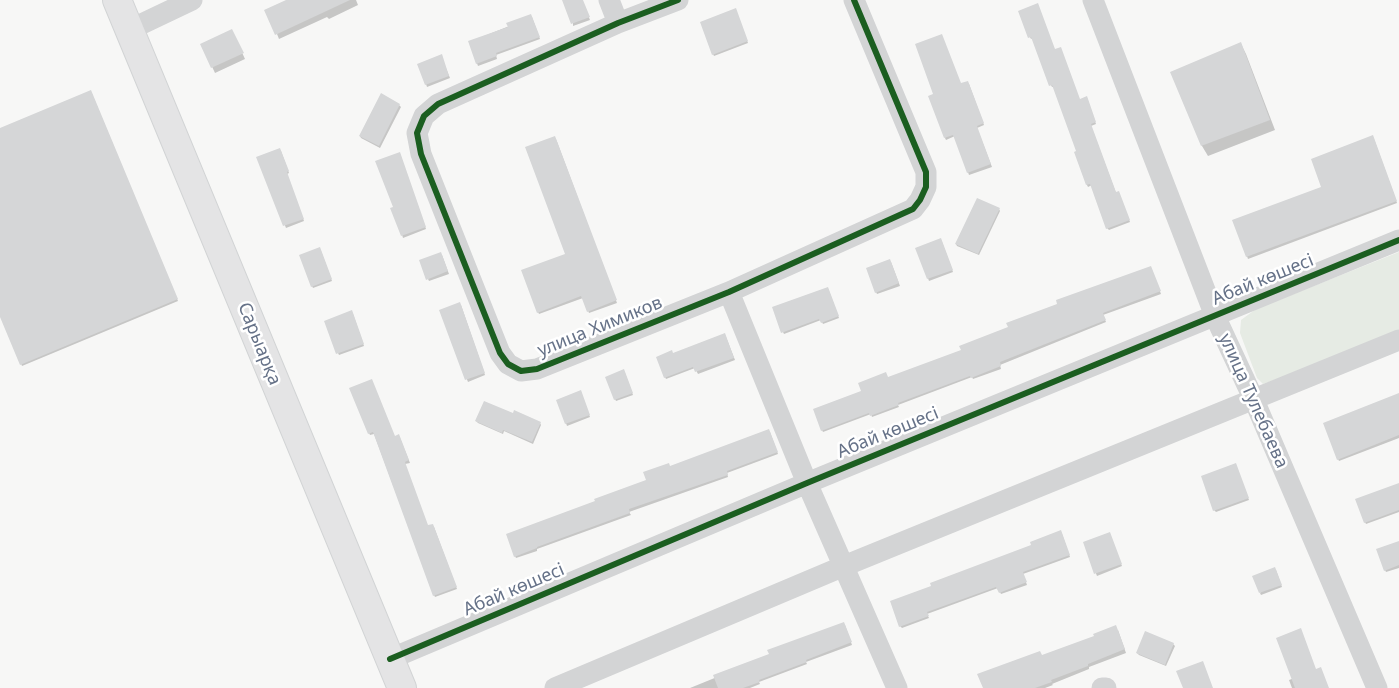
<!DOCTYPE html>
<html>
<head>
<meta charset="utf-8">
<style>
  body { margin:0 }
  canvas { display:block; background:#f7f7f6 }
</style>
</head>
<body>
<canvas width="1399" height="688"></canvas>
<script>
const context = document.querySelector('canvas').getContext('2d');
context.lineJoin = 'round';
function fill(path, color) {
  context.fillStyle = color;
  context.fill(path, 'evenodd');
}
function shape(rows) {
  const path = new Path2D();
  for (const r of rows) {
    path.moveTo(r[0], r[1]);
    for (let i = 2; i < r.length; i += 2) path.lineTo(r[i], r[i + 1]);
  }
  return path;
}
function strokePath(path, color, width, dash) {
  context.strokeStyle = color;
  context.lineWidth = width;
  context.lineCap = dash ? 'butt' : 'round';
  context.setLineDash(dash || []);
  context.stroke(path);
}
function label(font, color, halo, rows, align = 'center') {
  context.font = font + ' "Noto Sans",sans-serif';
  context.lineWidth = 5;
  context.setLineDash([]);
  context.textBaseline = 'middle';
  context.strokeStyle = halo;
  context.fillStyle = color;
  for (const [text, x, y, turn = 0] of rows) {
    context.save();
    context.translate(x, y);
    context.rotate((+turn || 0) * Math.PI / 180);
    context.textAlign = isNaN(turn) ? turn : align;
    if (halo) context.strokeText(text, 0, 0);
    context.fillText(text, 0, 0);
    context.restore();
  }
}
fill(shape([
  [1399,252,1399,335,1263,384,1257,378,1240,333,1241,320,1256,309]
]), '#e6ebe4');
fill(shape([
  [289,0,356,0,358,5,329,19,327,17,279,39,277,34],
  [573,0,582,0,590,20,573,26],
  [1020,11,1055,51,1079,100,1087,100,1096,124,1091,126,1116,193,1119,194,1130,222,1109,230,1107,228,1092,185,1088,187,1087,185,1078,151,1054,87,1052,87,1051,85,1033,38,1031,39,1030,37],
  [736,12,748,43,714,56,713,54],
  [532,17,540,39,496,55,497,59,478,66,469,42],
  [234,35,245,59,215,73,202,45],
  [1241,44,1246,54,1275,130,1208,156,1202,146,1172,73],
  [442,58,450,78,427,87,426,84],
  [969,84,984,125,977,128,992,167,969,175,955,136,946,140,945,138,961,85],
  [92,94,178,301,22,366,0,313,0,129],
  [399,105,401,107,380,148,361,138,360,136],
  [556,139,617,303,589,313,583,298,539,314,538,312,567,255],
  [1374,139,1397,203,1248,259,1234,220,1323,187],
  [281,151,289,173,287,174,304,221,286,228,258,157],
  [400,155,426,229,403,238,394,207],
  [999,209,1000,211,979,255,957,246,956,244],
  [942,242,953,272,929,281,917,249],
  [321,251,332,281,313,288,312,286],
  [442,255,449,274,429,281,428,279],
  [891,262,900,286,877,294,876,292],
  [1152,270,1161,294,1103,315,1106,322,1000,365,1001,369,973,379,972,377,898,405,899,407,872,417,871,414,823,432,822,430,863,392,888,378,962,351],
  [829,291,839,318,823,324,821,320,784,334,783,332],
  [461,305,485,375,468,382,440,311],
  [353,314,364,346,339,355,338,353],
  [726,337,735,360,698,374,695,368,666,379,665,377,673,354],
  [625,373,633,395,616,401,615,399],
  [351,389,395,437,400,438,410,463,405,464,428,527,434,527,457,589,435,597,434,595,374,434,370,435,369,433],
  [581,394,590,417,567,426,558,400],
  [1399,394,1399,438,1339,461,1338,459],
  [514,415,540,423,541,425,533,444,504,431,503,434,478,423,476,421],
  [770,432,778,454,727,473,728,477,629,512,631,515,537,549,537,551,516,558,515,556,597,502,647,481,670,467],
  [1236,467,1249,500,1216,512,1214,510],
  [1399,484,1399,512,1366,524,1365,522],
  [1062,534,1070,557,1023,574,1027,585,1001,594,998,588,927,614,929,618,902,628,900,626,932,587],
  [1110,536,1122,566,1097,576,1084,543],
  [1399,542,1399,568,1386,572,1385,570],
  [1276,570,1282,587,1261,595,1260,593],
  [845,625,852,645,806,662,807,664,759,682,760,684,750,688,690,688],
  [1118,630,1126,653,1089,667,1089,669,1052,684,1053,685,1045,688,984,688,1042,657],
  [1173,644,1175,646,1166,666,1139,655,1137,653],
  [1316,670,1328,688,1292,688,1289,680]
]), '#0003');
fill(shape([
  [286,0,350,0,275,35,264,10],
  [562,0,583,0,590,17,571,24],
  [1038,3,1055,49,1061,47,1080,99,1087,96,1096,122,1091,124,1116,192,1119,191,1130,220,1106,229,1090,184,1086,185,1074,152,1076,151,1052,85,1049,86,1031,37,1028,38,1018,11],
  [736,8,748,41,712,55,700,22],
  [531,14,540,37,496,53,497,56,476,64,468,41,508,27,506,23],
  [232,29,244,53,211,68,200,44],
  [942,34,961,83,968,81,984,123,977,126,991,164,967,173,953,135,944,138,928,96,933,94,915,44],
  [1241,42,1270,120,1201,146,1170,72],
  [442,54,449,76,425,85,417,64],
  [91,90,178,299,20,365,0,317,0,128],
  [381,93,400,104,379,146,359,136],
  [1373,135,1397,201,1246,257,1232,220,1321,187,1311,159],
  [555,136,617,300,587,312,581,296,537,313,521,270,565,254,525,147],
  [280,148,289,171,287,172,304,219,283,226,256,157],
  [400,152,426,227,401,236,390,208,393,207,375,161],
  [977,198,1000,208,978,254,955,244],
  [941,238,953,270,927,279,915,248],
  [320,247,332,279,311,287,299,255],
  [441,252,448,271,426,280,419,260],
  [890,259,899,283,875,293,866,268],
  [1151,266,1161,291,1103,313,1106,320,1000,362,1001,366,971,378,970,376,898,403,899,405,870,416,869,413,821,431,813,409,861,391,858,383,886,372,888,377,961,350,959,346,1008,327,1006,323,1057,304,1056,300],
  [828,287,839,316,821,323,819,319,781,333,772,307],
  [460,302,485,373,465,380,439,310],
  [352,310,364,344,336,354,324,321],
  [725,333,734,358,695,372,693,367,664,378,656,357,672,350,673,353],
  [624,369,633,393,614,400,605,377],
  [372,379,395,436,399,434,409,460,405,462,428,525,433,524,457,587,433,596,373,432,368,434,349,388],
  [581,390,590,415,565,424,556,400],
  [1399,393,1399,435,1337,460,1323,423],
  [484,401,513,413,514,410,541,422,532,442,503,430,502,433,475,421],
  [769,429,778,452,727,471,728,475,629,509,630,513,537,547,537,548,514,557,506,534,595,501,594,499,646,480,643,472,669,463,670,466],
  [1236,463,1249,498,1213,511,1201,476],
  [1399,483,1399,510,1364,523,1355,499],
  [1061,530,1070,555,1023,572,1027,582,999,593,996,587,927,612,929,616,899,627,890,601,931,586,930,583,1031,545,1030,542],
  [1110,532,1122,564,1094,574,1083,542],
  [1399,541,1399,565,1384,571,1376,549],
  [1275,567,1282,585,1259,593,1252,576],
  [844,622,852,642,806,660,807,662,759,680,760,682,743,688,718,688,713,675,769,654,767,650],
  [1116,625,1125,649,1088,664,1088,666,1051,680,1052,682,1035,688,983,688,977,674,1040,651,1042,655,1094,636,1093,634],
  [1301,628,1316,669,1321,667,1329,688,1295,688,1276,638],
  [1145,631,1174,643,1165,665,1136,653],
  [1203,661,1213,688,1183,688,1176,671]
]), '#d5d6d7');
const major = shape([
  [117,0,402,688]
]);
strokePath(major, '#d2d4d5', 30);
strokePath(shape([
  [609,0,618,23],
  [678,0,618,23,438,104,424,116,417,133,421,154,500,353,508,364,521,371,537,369,729,292,913,209,920,200,926,187,926,172,854,0],
  [1093,0,1215,316,1254,400,1377,688],
  [129,30,192,0],
  [729,292,807,483,897,688],
  [390,659,807,483,1399,240],
  [555,688,844,566,1399,340],
  [1102,688,1106,688]
]), '#d3d4d5', 21);
strokePath(major, '#e4e4e5', 28);
strokePath(shape([
  [678,0,618,23,438,104,424,116,417,133,421,154,500,353,508,364,521,371,537,369,729,292,913,209,920,200,926,187,926,172,854,0],
  [390,659,807,483,1399,240]
]), '#1b5e20', 6);
label('18px', '#667288', '#fff', [
  ["Абай көшесі",1263,280,-22],
  ["улица Химиков",600,327,-22],
  ["Сарыарқа",259,344,68],
  ["улица Тулебаева",1253,401,66],
  ["Абай көшесі",888,433,-22],
  ["Абай көшесі",514,590,-23]
]);
</script>
</body>
</html>
